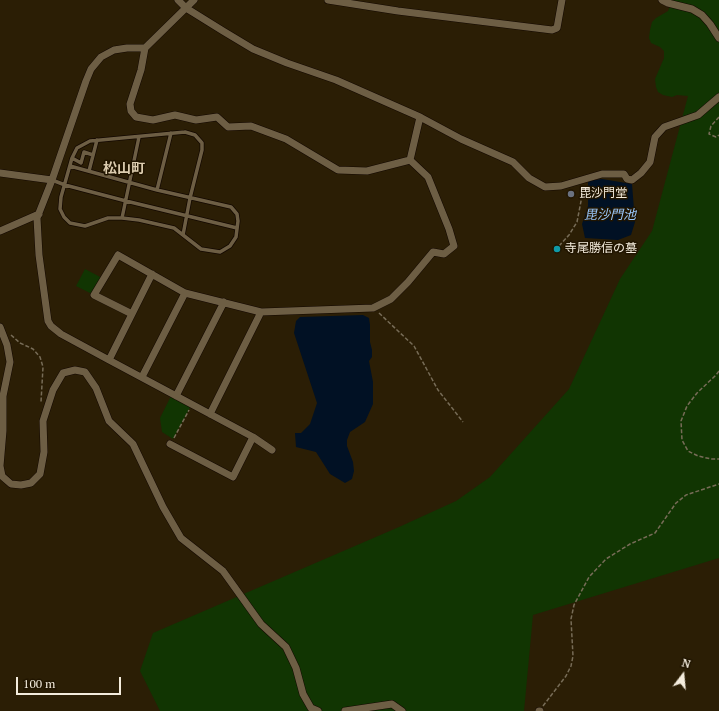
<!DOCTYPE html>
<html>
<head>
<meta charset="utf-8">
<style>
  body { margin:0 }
  #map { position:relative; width:719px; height:711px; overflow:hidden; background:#2b1e05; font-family:"PT Serif",serif }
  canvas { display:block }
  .north { position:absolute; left:663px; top:655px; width:40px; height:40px; -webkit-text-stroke:3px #211500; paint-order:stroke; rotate:16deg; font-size:11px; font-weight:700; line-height:16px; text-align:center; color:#f4ecdd }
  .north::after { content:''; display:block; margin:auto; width:14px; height:18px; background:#f4ecdd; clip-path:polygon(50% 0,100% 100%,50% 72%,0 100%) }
  .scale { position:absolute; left:16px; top:677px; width:105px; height:18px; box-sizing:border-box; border:2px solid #f4ecdd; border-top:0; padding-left:5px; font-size:12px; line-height:14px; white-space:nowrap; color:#f4ecdd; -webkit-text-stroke:3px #211500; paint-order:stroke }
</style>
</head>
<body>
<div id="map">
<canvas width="719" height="711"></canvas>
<div class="north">N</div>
<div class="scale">100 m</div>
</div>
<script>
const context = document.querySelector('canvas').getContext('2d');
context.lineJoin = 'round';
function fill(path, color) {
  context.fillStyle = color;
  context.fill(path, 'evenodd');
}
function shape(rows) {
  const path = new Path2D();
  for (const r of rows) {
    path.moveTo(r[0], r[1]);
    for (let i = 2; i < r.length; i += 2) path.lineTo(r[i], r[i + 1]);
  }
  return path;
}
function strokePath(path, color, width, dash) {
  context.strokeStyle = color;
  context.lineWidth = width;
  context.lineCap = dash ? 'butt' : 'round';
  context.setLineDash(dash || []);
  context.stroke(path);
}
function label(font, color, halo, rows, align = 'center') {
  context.font = font + ' "PT Serif","Noto Sans JP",serif';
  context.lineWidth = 3;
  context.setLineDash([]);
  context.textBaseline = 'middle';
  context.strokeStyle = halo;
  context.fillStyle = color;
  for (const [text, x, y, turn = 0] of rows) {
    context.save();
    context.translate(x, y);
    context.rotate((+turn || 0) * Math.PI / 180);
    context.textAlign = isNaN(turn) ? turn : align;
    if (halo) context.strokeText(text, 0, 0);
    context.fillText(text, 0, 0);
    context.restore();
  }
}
fill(shape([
  [672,0,719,0,719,558,533,615,524,711,160,711,140,671,153,633,399,527,456,501,490,477,569,389,620,279,652,231,688,96,677,95,672,97,663,95,658,92,656,87,655,79,664,58,664,51,660,47,651,43,649,38,650,30,652,22,656,18,668,11],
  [85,269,104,279,94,295,76,286],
  [172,394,192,404,173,439,162,432,160,418]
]), '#113502');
fill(shape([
  [602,179,632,184,635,222,631,235,618,240,585,238,582,224,588,206,588,181],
  [363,315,369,318,370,325,370,342,372,350,372,357,369,361,373,382,373,404,365,422,350,432,347,440,347,446,353,462,354,471,352,479,345,483,330,474,316,452,296,447,295,433,301,433,310,424,317,403,294,333,296,321,300,317]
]), '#011124');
const service = shape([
  [185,132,195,135,202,143,202,150,190,198,183,235,174,228,139,220,122,218,108,218,85,226,70,223,64,217,60,209,61,197,72,158,77,148,90,141,185,132],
  [72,158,81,163,84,152,93,155],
  [70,166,157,190,231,207,237,214,238,221,236,237,230,246,220,252,201,249,183,235],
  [89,171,97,140],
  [52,180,65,185,126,201,237,228],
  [157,190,171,133],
  [122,218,139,137]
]);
const minor = shape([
  [178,0,186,8,223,31,253,49,287,63,336,80,420,117,461,139,513,162,529,178,545,187,561,186,602,174,624,174,627,179,632,180,641,173,650,162,655,137,664,127,698,115,719,97],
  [328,0,398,11,552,30,557,28,562,0],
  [662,0,668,3,692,9,702,15,710,24,719,38],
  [145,48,141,70,130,104,131,111,136,117,153,120,175,115,196,120,217,117,228,127,251,126,286,139,338,170,367,171,410,160],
  [0,173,52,180],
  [0,231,39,214],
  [118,255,185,293,261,312,210,414,109,360,132,314,94,295,118,255],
  [261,312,373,308,391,299,408,282,433,252,444,254,454,246,449,229,428,177,410,160,420,117],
  [132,314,152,274],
  [0,327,7,345,10,362,3,396,3,431,0,466,2,476,11,484,21,485,31,483,40,474,44,452,43,421,53,390,63,373,75,370,85,372,96,388,109,421,133,444,163,507,181,538,223,571,261,624,286,647,296,668,303,694,311,708,318,711],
  [109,360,61,334,51,326,48,321,39,255,37,218,52,180,86,81,91,69,101,57,114,50,127,48,145,48,194,0],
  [142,377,185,293],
  [176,396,224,302],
  [210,414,253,437,272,450],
  [170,444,233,477,253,437],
  [345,711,392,704,402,711],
  [539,711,540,711]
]);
strokePath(service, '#130800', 5);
strokePath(minor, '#130800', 8);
strokePath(shape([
  [719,117,711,126,709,134,716,137,719,135],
  [559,246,569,235,577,222,582,196,581,186],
  [379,313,414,346,438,390,463,422],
  [11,335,20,343,33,349,40,357,43,367,41,402],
  [719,371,716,375,697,393,687,406,681,421,682,440,688,451,698,456,711,459,719,459],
  [174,438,189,410],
  [543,706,566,676,571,666,573,656,571,619,574,605,589,577,606,559,630,544,655,533,676,503,686,495,719,484]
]), '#776c57', 1.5, [4, 2]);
strokePath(service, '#6d5e44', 3.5);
strokePath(minor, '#6d5e44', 7);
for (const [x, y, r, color] of [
  [571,194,4,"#6b7280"],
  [557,249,4,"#0f9aa8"]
]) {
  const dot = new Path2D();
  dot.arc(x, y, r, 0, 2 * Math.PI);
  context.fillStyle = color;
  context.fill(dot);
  strokePath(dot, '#211500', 1.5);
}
label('12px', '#f4ecdd', '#211500', [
  ["毘沙門堂",579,194],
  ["寺尾勝信の墓",565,249]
], 'left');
label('italic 13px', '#9bc9fd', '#211500', [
  ["毘沙門池",610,215]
]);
label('bold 14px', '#dcccaf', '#211500', [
  ["松山町",124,169]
]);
</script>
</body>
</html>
